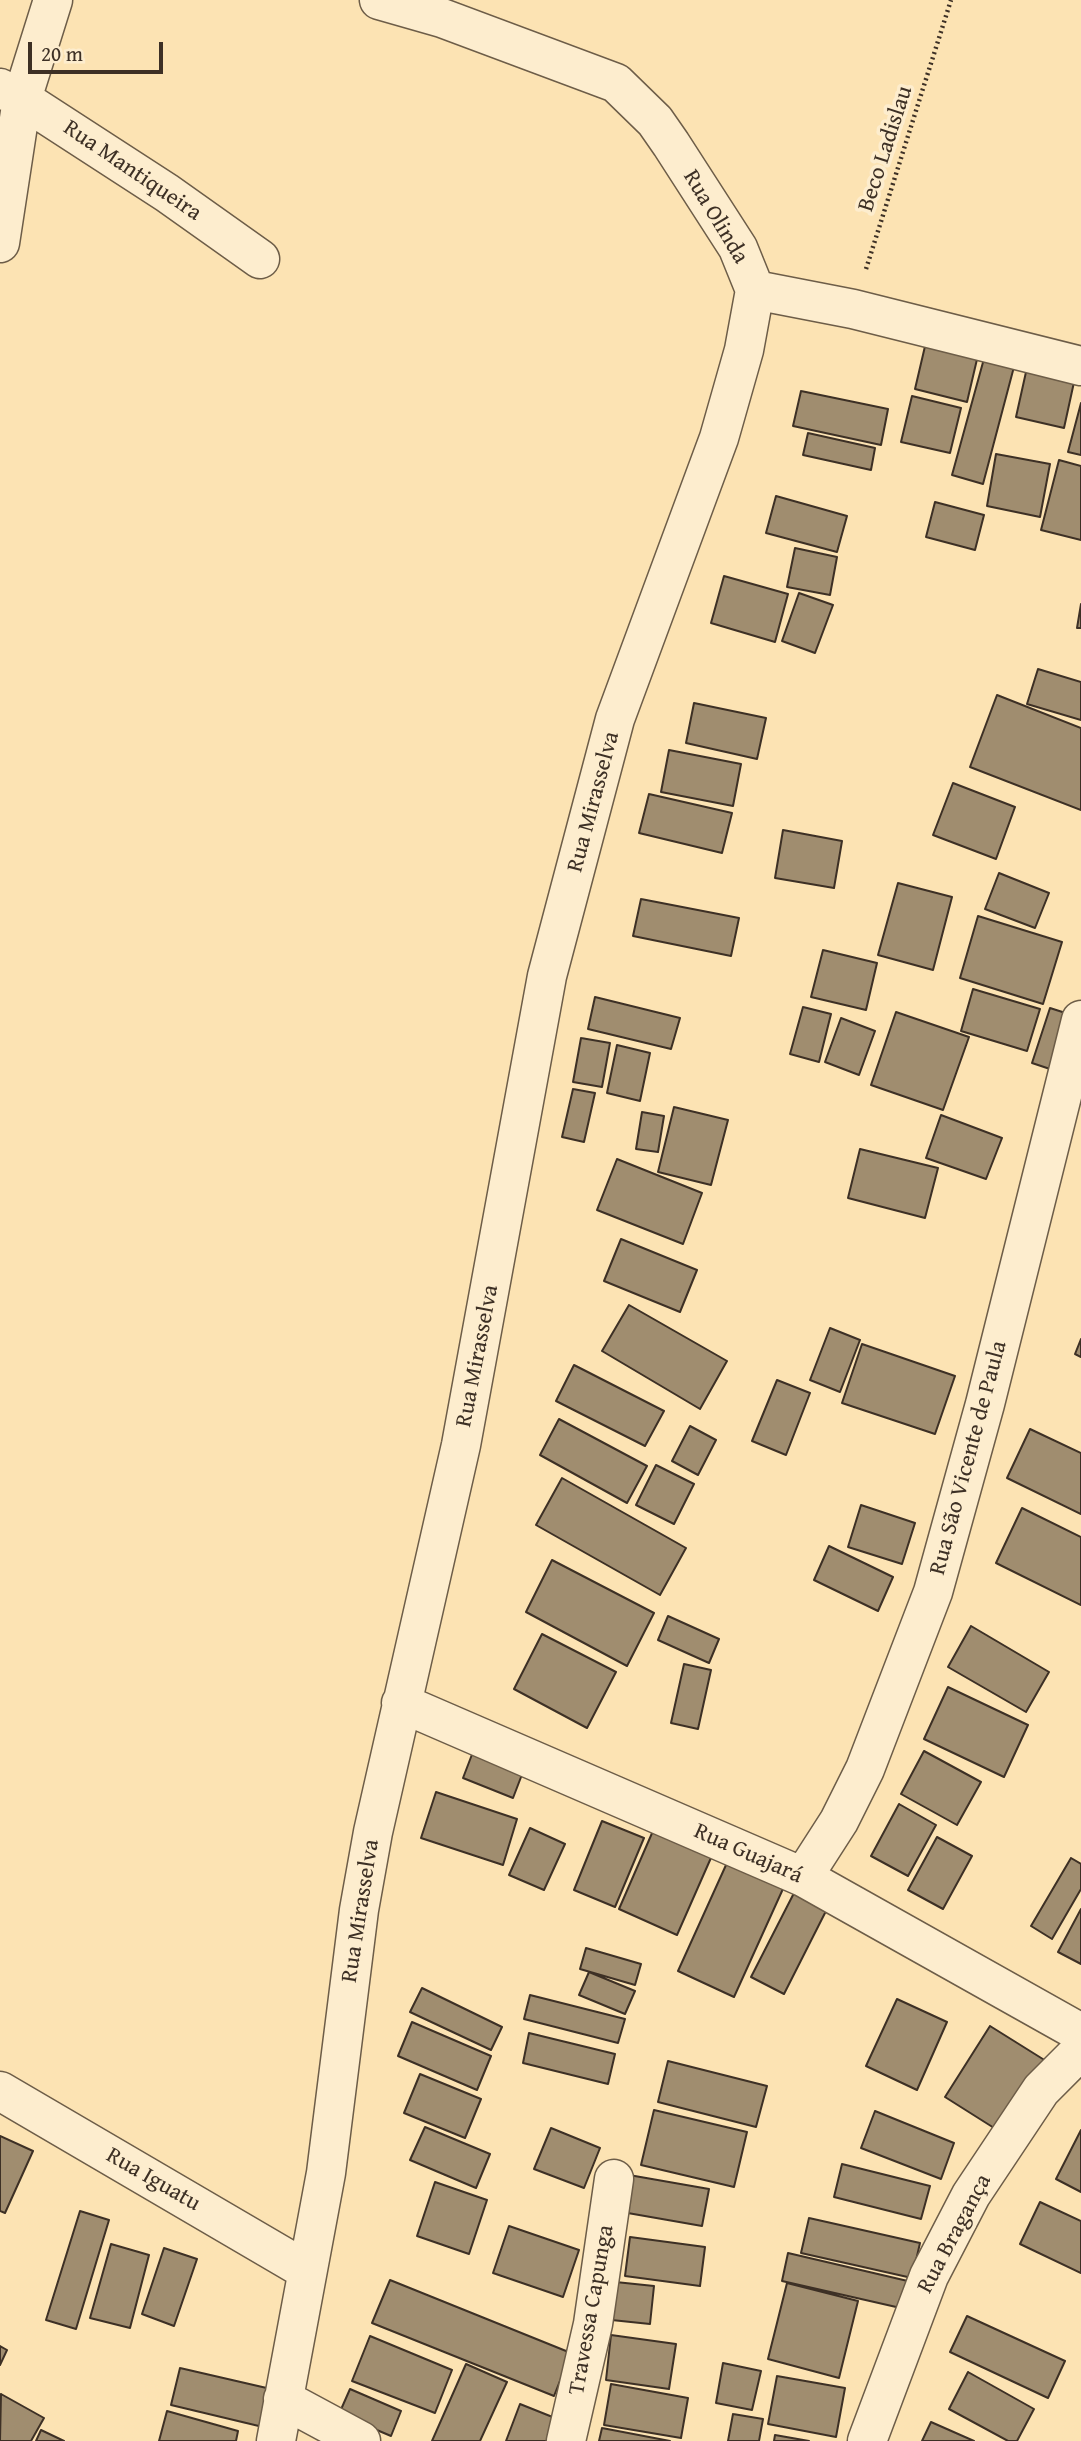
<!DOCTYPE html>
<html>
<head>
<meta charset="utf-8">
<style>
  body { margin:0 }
  #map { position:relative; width:1081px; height:2441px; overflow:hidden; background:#fce3b3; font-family:"Gentium Book Plus",serif }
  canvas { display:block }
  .scale { position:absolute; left:28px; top:42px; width:135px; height:32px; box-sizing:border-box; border:4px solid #3d3025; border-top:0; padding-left:9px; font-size:21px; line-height:24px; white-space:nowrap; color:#3d3025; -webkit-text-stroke:5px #fdedce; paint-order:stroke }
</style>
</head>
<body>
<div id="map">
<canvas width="1081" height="2441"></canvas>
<div class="scale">20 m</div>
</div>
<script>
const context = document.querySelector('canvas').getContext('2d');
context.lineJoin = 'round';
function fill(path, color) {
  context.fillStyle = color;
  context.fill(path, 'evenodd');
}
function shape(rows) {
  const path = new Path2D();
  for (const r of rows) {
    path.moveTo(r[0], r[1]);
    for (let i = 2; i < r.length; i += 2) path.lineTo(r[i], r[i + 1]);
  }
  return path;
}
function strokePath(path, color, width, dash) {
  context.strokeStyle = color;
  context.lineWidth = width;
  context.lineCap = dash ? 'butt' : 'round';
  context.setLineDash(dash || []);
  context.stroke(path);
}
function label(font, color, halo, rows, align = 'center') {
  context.font = font + ' "Gentium Book Plus",serif';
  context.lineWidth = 7;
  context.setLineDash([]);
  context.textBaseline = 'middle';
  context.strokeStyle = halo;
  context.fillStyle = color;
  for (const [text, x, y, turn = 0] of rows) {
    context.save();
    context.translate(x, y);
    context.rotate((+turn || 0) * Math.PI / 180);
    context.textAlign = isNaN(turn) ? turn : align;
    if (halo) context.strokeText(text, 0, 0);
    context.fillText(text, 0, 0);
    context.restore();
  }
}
const building = shape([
  [926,342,978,355,967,402,915,389,926,342],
  [985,355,1015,363,983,484,952,475,985,355],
  [1028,363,1076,373,1064,428,1016,417,1028,363],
  [801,391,888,409,881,445,793,426,801,391],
  [912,396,961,408,950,453,901,442,912,396],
  [1081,403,1081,455,1068,452,1081,403],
  [808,433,875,448,871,470,803,455,808,433],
  [996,454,1050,464,1040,517,987,506,996,454],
  [1059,460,1081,466,1081,540,1041,530,1059,460],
  [776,496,847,516,837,552,766,533,776,496],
  [935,502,984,515,975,550,926,537,935,502],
  [795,548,837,557,830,595,787,587,795,548],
  [724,576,788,594,775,642,711,623,724,576],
  [799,593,833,605,815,653,782,641,799,593],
  [1081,604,1081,628,1077,628,1081,604],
  [1038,669,1081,682,1081,720,1027,704,1038,669],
  [997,695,1081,728,1081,810,970,767,997,695],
  [694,703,766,718,757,759,686,743,694,703],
  [669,750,741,764,733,806,661,792,669,750],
  [953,783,1015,807,996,859,933,835,953,783],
  [649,794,732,813,722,853,639,833,649,794],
  [783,830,842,841,834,888,775,878,783,830],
  [999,873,1049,893,1035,928,985,909,999,873],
  [898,883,952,897,933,970,878,955,898,883],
  [641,899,739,918,731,956,633,936,641,899],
  [978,916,1062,942,1043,1004,960,978,978,916],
  [823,950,877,963,866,1010,811,997,823,950],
  [973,989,1040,1009,1027,1051,961,1031,973,989],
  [595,997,680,1018,671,1049,588,1029,595,997],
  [803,1007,831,1014,819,1062,790,1054,803,1007],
  [1050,1008,1078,1017,1062,1073,1032,1063,1050,1008],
  [896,1012,969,1037,943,1110,871,1085,896,1012],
  [841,1018,875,1031,859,1075,825,1062,841,1018],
  [581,1038,610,1043,602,1087,573,1082,581,1038],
  [617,1045,650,1053,640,1101,607,1093,617,1045],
  [573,1089,595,1093,584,1142,562,1137,573,1089],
  [674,1107,728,1120,711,1185,658,1172,674,1107],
  [642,1112,664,1116,658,1152,636,1149,642,1112],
  [941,1115,1002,1138,986,1179,926,1158,941,1115],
  [860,1149,938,1168,925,1218,848,1198,860,1149],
  [617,1159,702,1193,683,1244,597,1210,617,1159],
  [621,1239,697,1270,680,1312,604,1281,621,1239],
  [629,1305,727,1361,700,1409,602,1351,629,1305],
  [830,1328,860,1340,840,1392,810,1380,830,1328],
  [1081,1339,1081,1357,1075,1354,1081,1339],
  [862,1344,955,1376,935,1434,842,1403,862,1344],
  [574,1365,664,1411,645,1446,556,1401,574,1365],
  [777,1380,810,1393,786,1455,752,1441,777,1380],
  [559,1419,647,1466,627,1503,540,1455,559,1419],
  [690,1426,716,1440,698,1475,672,1461,690,1426],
  [1030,1429,1081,1453,1081,1514,1007,1478,1030,1429],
  [656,1465,694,1484,674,1524,636,1505,656,1465],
  [562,1478,686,1548,660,1595,536,1525,562,1478],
  [861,1505,915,1523,902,1564,848,1547,861,1505],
  [1022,1508,1081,1537,1081,1605,996,1563,1022,1508],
  [829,1546,893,1577,878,1611,814,1580,829,1546],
  [552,1560,654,1613,627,1666,526,1612,552,1560],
  [668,1616,719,1639,709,1663,658,1640,668,1616],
  [971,1626,1049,1672,1026,1712,948,1667,971,1626],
  [542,1634,616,1672,587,1728,514,1689,542,1634],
  [684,1664,711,1670,698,1729,671,1723,684,1664],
  [948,1687,1028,1725,1004,1777,924,1739,948,1687],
  [476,1744,526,1764,513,1798,463,1778,476,1744],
  [924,1751,981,1782,957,1825,901,1794,924,1751],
  [436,1792,517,1819,503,1865,421,1838,436,1792],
  [899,1804,936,1825,908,1876,871,1856,899,1804],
  [602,1821,644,1838,615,1907,574,1890,602,1821],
  [656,1824,714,1851,677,1935,619,1909,656,1824],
  [530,1828,565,1844,544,1890,509,1875,530,1828],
  [937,1837,972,1856,943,1909,908,1890,937,1837],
  [731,1854,787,1880,734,1997,678,1971,731,1854],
  [1071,1858,1081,1864,1081,1889,1052,1939,1031,1926,1071,1858],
  [794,1893,827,1909,784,1994,751,1977,794,1893],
  [1081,1909,1081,1964,1058,1952,1081,1909],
  [586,1948,641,1964,635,1985,580,1969,586,1948],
  [589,1972,635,1991,625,2014,579,1995,589,1972],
  [422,1988,502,2027,491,2050,410,2012,422,1988],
  [530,1995,625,2019,618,2043,524,2019,530,1995],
  [897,1999,947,2022,917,2090,866,2066,897,1999],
  [412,2022,491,2056,477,2090,398,2056,412,2022],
  [990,2026,1046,2061,1002,2133,945,2097,990,2026],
  [529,2033,615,2054,608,2084,523,2063,529,2033],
  [668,2061,767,2086,756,2127,658,2102,668,2061],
  [420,2074,481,2099,465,2138,404,2113,420,2074],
  [654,2110,747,2132,734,2187,641,2165,654,2110],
  [875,2111,954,2143,941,2179,861,2148,875,2111],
  [425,2127,490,2154,476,2188,410,2160,425,2127],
  [551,2128,600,2148,584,2188,534,2169,551,2128],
  [1081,2130,1081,2192,1056,2179,1081,2130],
  [0,2136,33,2151,5,2213,0,2211,0,2136],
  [842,2164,930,2186,921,2219,834,2197,842,2164],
  [629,2175,709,2189,702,2226,622,2212,629,2175],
  [435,2182,487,2200,469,2254,417,2236,435,2182],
  [1040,2202,1081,2221,1081,2273,1020,2244,1040,2202],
  [80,2211,109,2220,76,2329,46,2320,80,2211],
  [809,2218,920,2243,912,2278,801,2253,809,2218],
  [509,2226,579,2250,563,2297,493,2273,509,2226],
  [630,2237,705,2247,700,2286,625,2276,630,2237],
  [111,2244,149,2255,130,2328,90,2318,111,2244],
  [164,2248,197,2259,174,2326,142,2314,164,2248],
  [788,2253,912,2282,905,2309,782,2281,788,2253],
  [390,2280,571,2353,554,2396,372,2323,390,2280],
  [606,2281,654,2286,650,2324,602,2319,606,2281],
  [787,2283,858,2301,839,2378,768,2359,787,2283],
  [967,2316,1065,2361,1048,2398,950,2352,967,2316],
  [611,2335,676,2344,669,2389,606,2380,611,2335],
  [370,2336,452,2370,435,2413,352,2381,370,2336],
  [0,2346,7,2350,0,2365,0,2346],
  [723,2363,761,2371,752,2410,716,2403,723,2363],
  [466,2364,507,2382,480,2441,432,2441,466,2364],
  [180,2368,271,2389,263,2427,171,2405,180,2368],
  [968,2372,1034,2409,1017,2441,1008,2441,949,2409,968,2372],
  [777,2376,845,2388,836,2437,768,2424,777,2376],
  [611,2384,688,2398,681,2438,604,2425,611,2384],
  [350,2389,401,2411,391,2436,339,2414,350,2389],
  [1,2394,44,2418,31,2441,0,2441,1,2394],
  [520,2404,565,2422,558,2441,506,2441,520,2404],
  [167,2411,238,2431,236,2441,159,2441,167,2411],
  [733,2414,763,2419,759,2441,728,2441,733,2414],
  [931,2422,974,2441,922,2441,931,2422],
  [602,2428,670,2441,599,2441,602,2428],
  [41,2430,64,2441,36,2441,41,2430],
  [775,2435,809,2441,774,2441,775,2435]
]);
fill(building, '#a08d6f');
strokePath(building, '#3d3025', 2);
const minor = shape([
  [379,0,442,18,616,83,655,121,671,144,738,248,755,290,853,309,1081,366],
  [0,88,22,99,167,193,260,259],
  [0,243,22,99,53,0],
  [401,1703,803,1877,1081,2033],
  [803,1877,839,1821,865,1769,933,1592,985,1404,1081,1020],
  [0,2091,306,2270],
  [283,2399,361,2441],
  [276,2441,326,2173,359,1910,373,1832,461,1445,547,976,615,719,719,438,744,350,755,290],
  [566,2441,593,2324,614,2179],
  [867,2441,929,2276,971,2195,1041,2090,1081,2050]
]);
strokePath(minor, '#6d5d48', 41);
strokePath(shape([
  [866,269,951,0]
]), '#3d3025', 4.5, [2, 3.5]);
strokePath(minor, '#fdedce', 38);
label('23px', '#3d3025', '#fdedce', [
  ["Beco Ladislau",886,149,-72],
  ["Rua Mantiqueira",132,171,34],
  ["Rua Olinda",715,217,59],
  ["Rua Mirasselva",594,802,-75],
  ["Rua Mirasselva",478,1356,-79],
  ["Rua São Vicente de Paula",969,1458,-75],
  ["Rua Guajará",748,1854,24],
  ["Rua Mirasselva",361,1911,-81],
  ["Rua Iguatu",153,2180,30],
  ["Rua Bragança",955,2234,-62],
  ["Travessa Capunga",592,2310,-80]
]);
</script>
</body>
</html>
